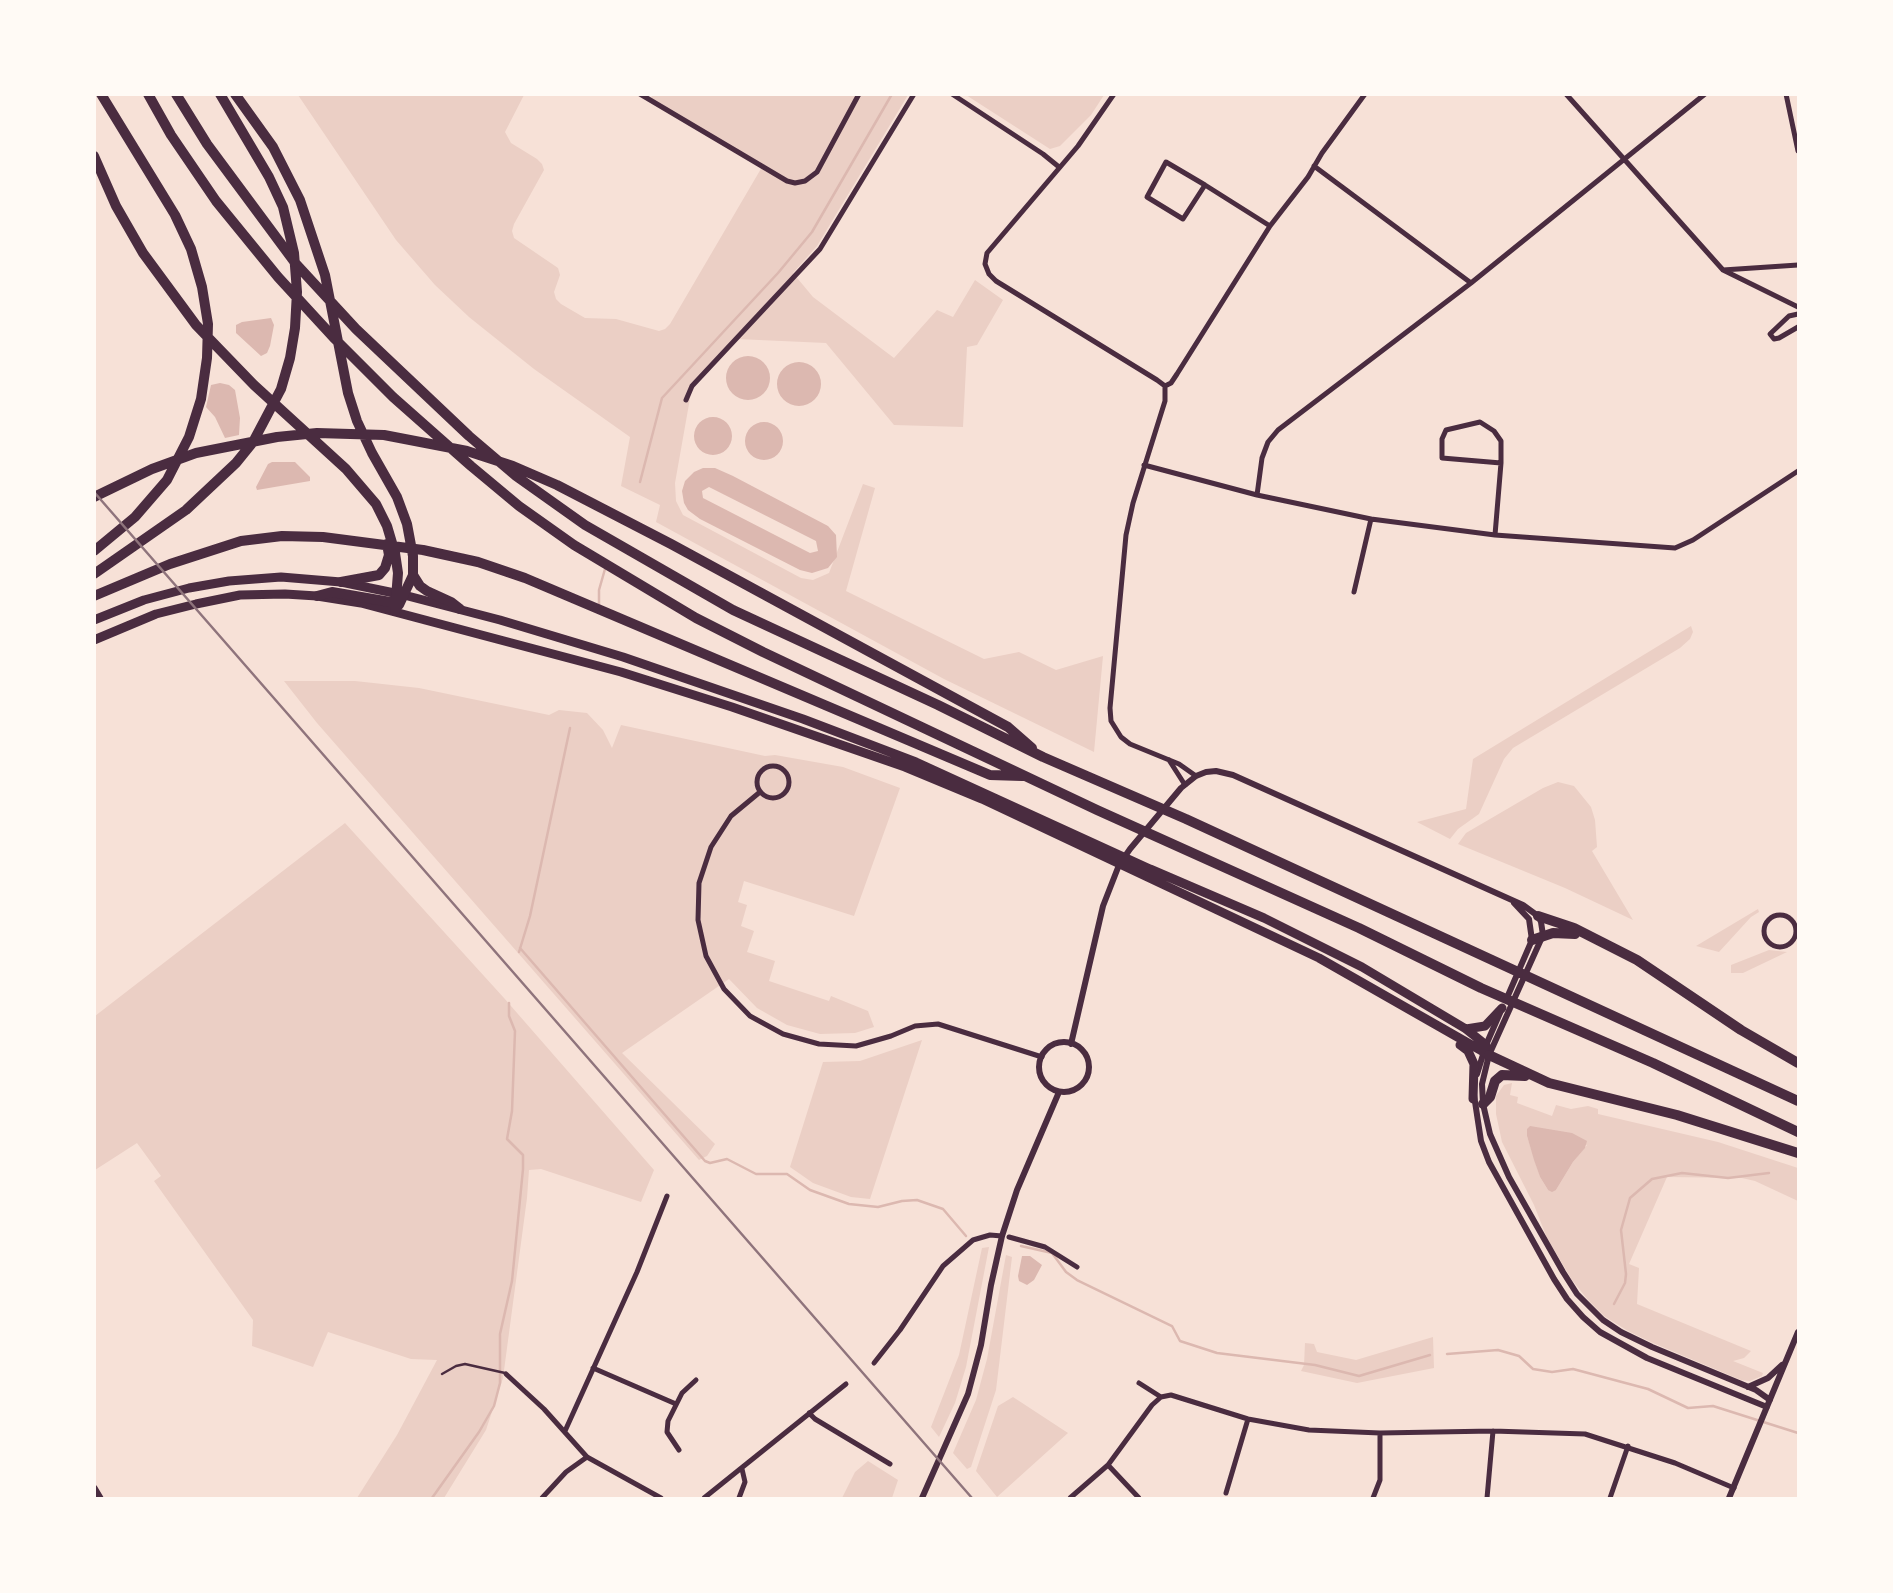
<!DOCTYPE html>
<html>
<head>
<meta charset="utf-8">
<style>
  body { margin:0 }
  #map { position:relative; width:1893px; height:1593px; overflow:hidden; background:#f7e1d7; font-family:"PT Sans Narrow",sans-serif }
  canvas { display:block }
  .frame { position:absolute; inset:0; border:96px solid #fffaf5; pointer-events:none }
</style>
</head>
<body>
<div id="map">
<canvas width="1893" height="1593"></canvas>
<div class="frame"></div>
</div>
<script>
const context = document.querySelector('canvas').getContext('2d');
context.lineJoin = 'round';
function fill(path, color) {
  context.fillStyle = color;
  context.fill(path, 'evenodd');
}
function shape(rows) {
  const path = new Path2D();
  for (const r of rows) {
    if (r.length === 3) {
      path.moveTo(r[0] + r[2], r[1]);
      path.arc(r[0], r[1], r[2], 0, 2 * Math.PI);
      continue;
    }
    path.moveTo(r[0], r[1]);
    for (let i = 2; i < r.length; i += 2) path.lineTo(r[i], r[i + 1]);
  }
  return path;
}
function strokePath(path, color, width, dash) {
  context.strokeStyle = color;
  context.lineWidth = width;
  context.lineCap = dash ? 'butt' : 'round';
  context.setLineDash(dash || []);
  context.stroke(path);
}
fill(shape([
  [298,95,524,95,505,132,511,143,537,159,542,164,544,170,514,224,512,231,514,238,558,268,560,275,554,292,556,299,561,304,585,318,616,319,659,331,665,329,670,324,762,167,649,100,653,95,908,95,817,246,793,273,813,297,894,358,937,310,953,317,975,280,1003,300,977,345,967,347,963,427,894,425,826,343,737,339,692,387,675,483,676,501,683,515,801,578,813,580,829,573,863,484,875,488,846,591,984,659,1019,652,1056,670,1103,656,1094,752,944,679,656,522,660,505,621,486,630,437,534,369,469,317,435,285,396,240],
  [966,95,1104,95,1091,115,1060,146,1050,149],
  [1691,626,1693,632,1690,639,1680,648,1513,748,1504,759,1479,814,1458,829,1450,839,1417,822,1466,809,1473,759],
  [284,681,355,681,419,688,549,715,559,710,587,713,603,730,612,748,621,725,765,756,775,755,843,767,900,788,854,916,744,881,738,902,747,905,741,926,754,931,747,952,775,961,769,981,829,1001,831,996,868,1011,874,1027,855,1033,820,1034,787,1025,757,1008,729,979,622,1053,715,1144,707,1156,699,1160,317,723],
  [1558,782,1574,786,1591,807,1595,820,1597,847,1592,851,1633,920,1565,888,1458,844,1466,833,1543,788],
  [345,823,504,998,654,1170,641,1202,541,1169,529,1170,527,1198,503,1378,486,1430,444,1498,357,1498,397,1435,437,1360,411,1359,328,1332,313,1367,252,1346,253,1320,154,1181,161,1176,137,1143,95,1170,95,1016],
  [1758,909,1759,912,1751,917,1719,952,1696,946],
  [1769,950,1787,952,1743,973,1731,973,1731,965],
  [922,1040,870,1199,851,1197,813,1183,790,1167,823,1062,860,1061],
  [1512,1083,1510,1095,1518,1097,1517,1103,1552,1116,1556,1105,1571,1109,1588,1106,1598,1109,1598,1114,1718,1142,1798,1168,1798,1201,1755,1181,1742,1178,1667,1177,1629,1264,1639,1268,1637,1304,1751,1351,1744,1358,1733,1361,1763,1373,1762,1376,1750,1381,1741,1380,1653,1343,1628,1331,1604,1316,1588,1300,1572,1280,1547,1238,1534,1205,1502,1142,1496,1114,1496,1096,1504,1085],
  [1527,1136,1587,1145,1573,1162,1556,1190,1548,1190,1540,1177],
  [989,1247,966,1367,955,1403,939,1437,931,1427,959,1355,982,1248],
  [1006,1255,1012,1257,996,1390,971,1467,967,1469,953,1453,976,1400,987,1359],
  [1433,1337,1434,1368,1357,1383,1301,1371,1304,1365,1305,1343,1314,1344,1317,1352,1356,1360],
  [1013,1397,1068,1433,997,1497,976,1471,998,1406],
  [868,1461,898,1480,892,1498,842,1498,855,1472]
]), '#ebcfc5');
fill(shape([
  [271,318,274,325,270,346,267,353,261,356,236,333,236,325,242,322],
  [748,378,22],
  [799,384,22],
  [220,383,229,385,235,390,240,418,239,435,225,438,215,417,206,407,211,385],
  [713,436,19],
  [764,441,19],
  [272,462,295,462,310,477,310,481,257,490,256,487,268,464],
  [703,468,715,468,733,476,828,526,836,535,837,557,828,568,812,573,800,570,700,519,688,510,684,503,682,491,685,481,694,472],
  [709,487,816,541,818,551,810,553,703,498,702,491],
  [1530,1126,1572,1133,1587,1141,1585,1148,1573,1162,1556,1190,1552,1192,1548,1190,1540,1177,1534,1160,1527,1136,1527,1129],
  [1022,1256,1030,1256,1042,1265,1034,1280,1027,1285,1019,1281,1018,1276]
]), '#dcb8b0');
strokePath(shape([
  [640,482,662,398,778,273,812,232,892,94],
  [599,605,599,590,605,569],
  [520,948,705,1161,710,1163,727,1159,756,1174,787,1174,810,1190,849,1204,878,1207,902,1201,917,1200,943,1209,966,1236],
  [519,952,530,916,570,728],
  [1021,1246,1052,1253,1066,1272,1077,1280,1172,1326,1180,1341,1217,1353,1315,1365,1359,1376,1430,1355],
  [1614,1304,1625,1283,1626,1274,1621,1230,1630,1198,1652,1179,1682,1173,1728,1178,1769,1173],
  [1447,1354,1498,1350,1519,1356,1533,1369,1552,1372,1573,1369,1648,1389,1688,1408,1713,1406,1798,1433],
  [432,1498,479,1432,494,1406,500,1383,500,1334,512,1281,523,1169,523,1155,507,1139,512,1111,515,1031,509,1016,509,1003]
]), '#dcb8b0', 2.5);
strokePath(shape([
  [442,1374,456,1366,465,1364,505,1373]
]), '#4a2c40', 2.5);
strokePath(shape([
  [640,94,787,181,795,183,805,181,817,172,859,94],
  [952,94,1043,154,1059,167],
  [1114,94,1078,146,987,253,985,264,989,274,996,281,1157,380,1165,386],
  [1566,94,1723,270,1798,307],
  [1786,94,1798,151],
  [1314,166,1471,283],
  [1205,185,1183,219,1147,197,1166,162,1205,185,1270,226],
  [1723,270,1798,265],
  [1798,314,1789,316,1770,334,1774,339,1779,338,1798,327],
  [1165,386,1165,401,1133,503,1126,535,1110,708,1111,721,1121,737,1130,744,1179,764,1196,776],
  [1165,386,1171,383,1177,374,1270,226,1308,177,1322,153,1365,94],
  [686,400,692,386,820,249,914,94],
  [1144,465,1257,495,1371,519,1495,535,1675,548,1693,540,1798,471],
  [1257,495,1262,458,1268,442,1278,430,1471,283,1705,94],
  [1495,535,1501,463,1501,441,1494,431,1480,422,1446,430,1442,439,1442,458,1501,463],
  [1354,592,1371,519],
  [1169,760,1185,785],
  [773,782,16],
  [760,792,731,816,711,847,699,883,698,920,706,956,724,989,750,1016,783,1034,819,1044,856,1046,891,1036,915,1026,938,1024,1042,1057],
  [1780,931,16],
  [1009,1237,1045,1247,1077,1267],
  [874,1363,900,1330,943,1266,973,1240,990,1235,1002,1236],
  [593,1368,676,1404],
  [506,1374,544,1409,587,1457,661,1498],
  [1139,1383,1161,1397,1171,1395,1248,1419,1309,1430,1380,1433,1493,1431,1585,1434,1675,1463,1734,1488],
  [809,1413,815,1419,890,1464],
  [565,1431,637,1272,667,1196],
  [679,1450,667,1432,668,1421,682,1393,696,1380],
  [1108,1465,1139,1498],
  [1226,1493,1248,1419],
  [542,1498,566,1472,587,1457],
  [704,1498,846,1384],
  [739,1498,745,1482,742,1469],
  [1070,1498,1108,1465,1152,1405,1161,1397],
  [1373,1498,1380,1480,1380,1433],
  [1487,1498,1493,1431],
  [1610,1498,1628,1446]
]), '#4a2c40', 5);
strokePath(shape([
  [1506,1000,1532,940,1529,919,1514,903],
  [1064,1067,25],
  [1071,1044,1103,906,1119,865,1130,849,1181,788,1196,776,1206,772,1216,771,1233,775,1523,905,1538,916,1541,922,1543,935,1489,1055,1482,1084,1483,1104,1490,1134,1509,1177,1563,1272,1577,1294,1603,1320,1621,1332,1652,1347,1756,1390,1770,1400],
  [1477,1074,1486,1045,1500,1013],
  [1474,1095,1481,1141,1489,1162,1554,1279,1567,1299,1583,1317,1600,1332,1647,1358,1767,1407],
  [1748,1387,1768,1378,1782,1365],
  [922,1498,968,1394,981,1345,991,1285,1002,1236,1017,1190,1059,1092],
  [1729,1498,1798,1332]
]), '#4a2c40', 6);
strokePath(shape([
  [94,1488,100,1498]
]), '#4a2c40', 7);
strokePath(shape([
  [94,620,144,600,189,588,229,581,281,577,341,582,404,595,500,620,623,657,803,719,916,762,1150,869,1264,918,1362,967,1466,1029,1486,1045,1489,1055],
  [94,640,156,614,196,604,240,595,285,594,317,596,361,603,621,672,732,707,905,767,982,799,1319,958,1489,1055],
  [1466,1029,1485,1026,1502,1008],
  [1460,1045,1468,1051,1474,1064,1473,1099]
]), '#4a2c40', 9);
strokePath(shape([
  [148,94,171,135,216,201,278,277,335,339,393,397,471,466,519,506,574,545,696,618,763,652,1097,810,1359,928,1481,988,1653,1063,1798,1132],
  [176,94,207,144,296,264,356,329,469,436,516,476,585,525,733,610,938,705,1043,757,1186,819,1798,1101],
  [235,94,273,147,300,200,325,275,348,393,357,421,372,453,397,497,407,524,413,556,413,575,399,605],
  [94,156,116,206,143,253,196,325,254,385,346,469,376,504,387,526,395,553,398,573,395,611],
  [94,497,152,469,196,453,277,437,317,433,384,435,467,451,513,466,557,485,671,544,1008,727,1032,748],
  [94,551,135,517,167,480,189,437,201,399,207,358,208,324,202,287,191,249,175,215,101,94],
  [94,574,186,510,236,463,253,442,281,389,290,358,295,328,297,292,294,253,283,207,269,177,220,94],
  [413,575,420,586,427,591,451,602,460,609],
  [341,582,379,575,385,568,389,555,387,544],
  [94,596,170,564,241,541,282,536,323,537,423,550,478,562,525,578,990,775,1022,776],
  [317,596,332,592,390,602,401,597],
  [1538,916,1574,928,1637,960,1741,1030,1798,1063],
  [1532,940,1553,933,1575,934],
  [1489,1055,1549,1083,1677,1115,1798,1153],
  [1483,1104,1490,1097,1495,1081,1502,1075,1525,1076]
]), '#4a2c40', 10);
strokePath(shape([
  [94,492,972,1498]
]), '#8f747c', 2.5);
</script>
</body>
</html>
